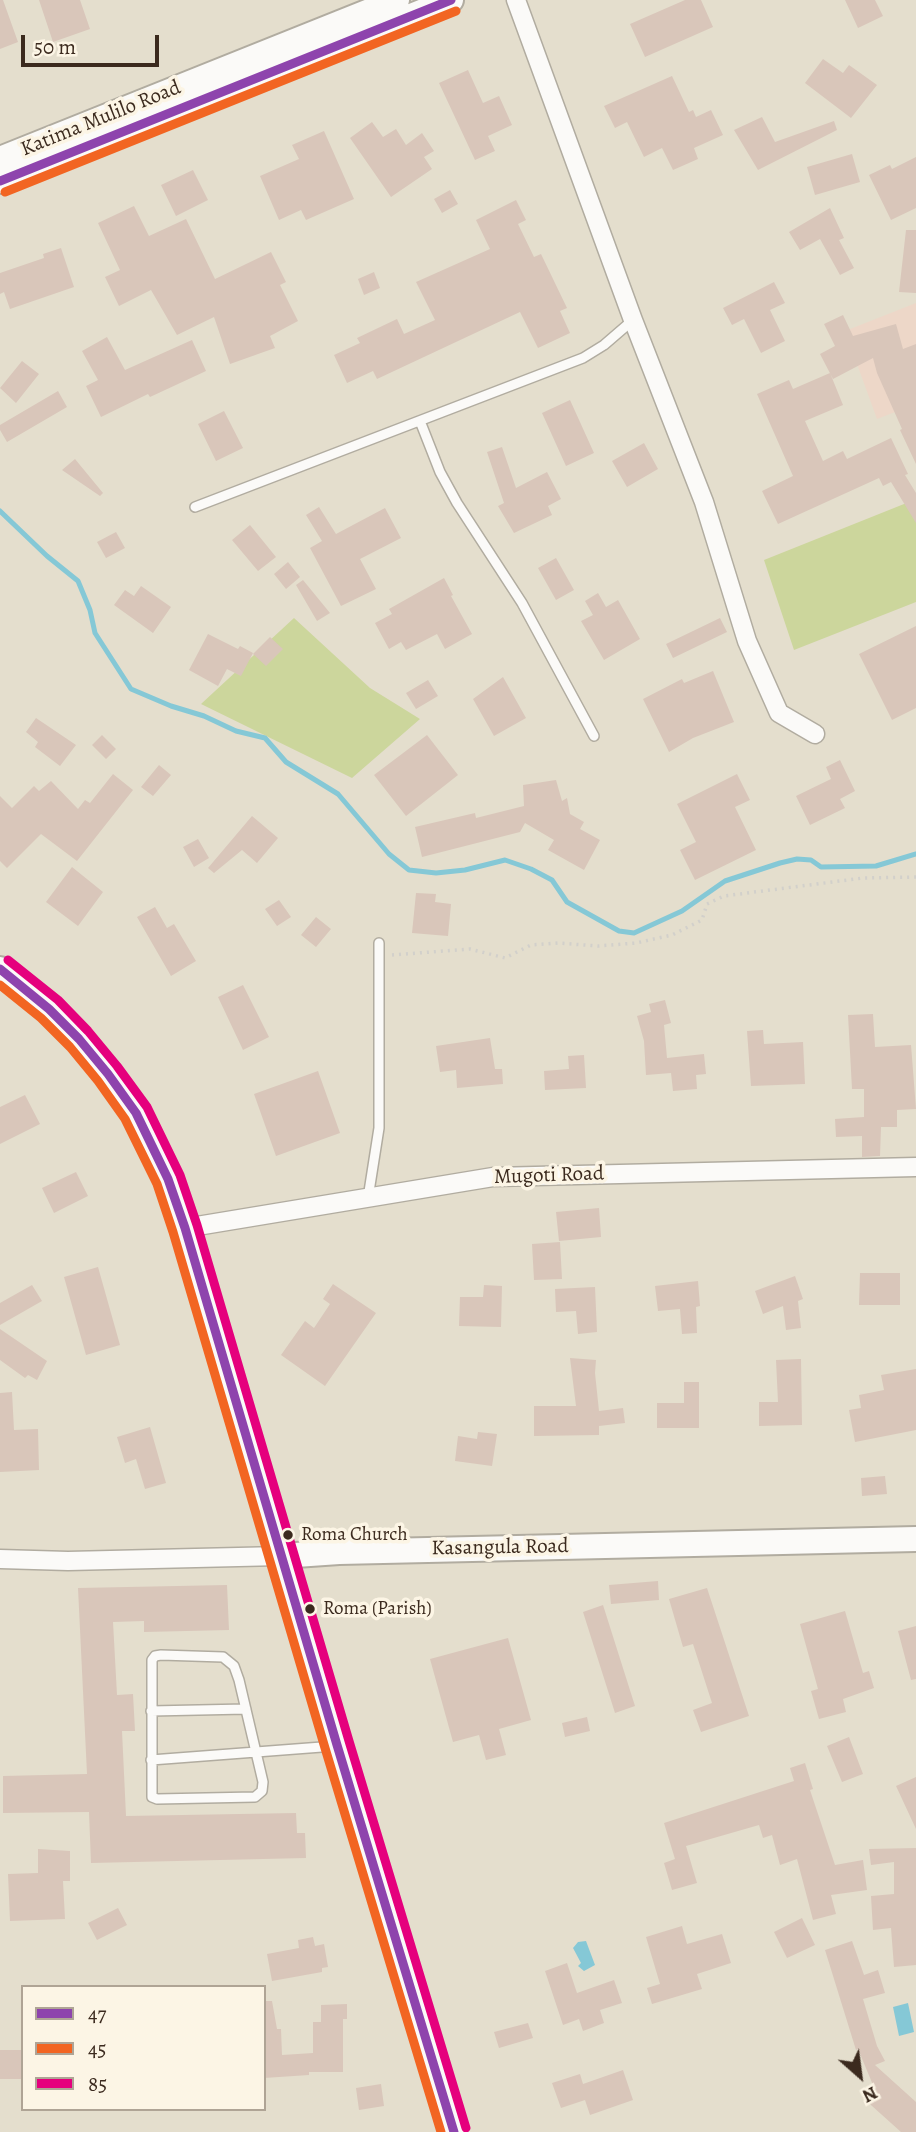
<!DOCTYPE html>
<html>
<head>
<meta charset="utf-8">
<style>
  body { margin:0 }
  #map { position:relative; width:916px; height:2132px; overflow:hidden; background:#e4decd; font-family:Alegreya,serif }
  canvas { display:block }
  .legend { position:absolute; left:21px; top:1985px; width:245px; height:126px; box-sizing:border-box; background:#fcf5e5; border:2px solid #afa495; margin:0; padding:9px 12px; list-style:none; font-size:21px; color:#3b2a1e }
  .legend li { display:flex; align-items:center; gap:14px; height:35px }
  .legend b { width:35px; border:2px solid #afa495 }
  .north { position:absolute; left:825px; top:2041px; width:70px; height:70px; -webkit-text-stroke:5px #fcf5e5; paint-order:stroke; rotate:152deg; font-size:19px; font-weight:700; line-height:28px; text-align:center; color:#3b2a1e }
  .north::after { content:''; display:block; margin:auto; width:24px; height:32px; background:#3b2a1e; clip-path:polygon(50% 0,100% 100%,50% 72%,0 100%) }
  .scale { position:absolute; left:21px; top:35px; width:138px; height:32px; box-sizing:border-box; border:4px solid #3b2a1e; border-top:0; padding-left:9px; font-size:21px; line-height:24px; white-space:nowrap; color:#3b2a1e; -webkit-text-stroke:5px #fcf5e5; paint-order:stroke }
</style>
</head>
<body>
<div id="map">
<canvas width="916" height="2132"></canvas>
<ul class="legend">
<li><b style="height:9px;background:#8e44ad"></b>47</li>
<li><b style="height:9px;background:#f26522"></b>45</li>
<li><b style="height:9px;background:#e5007d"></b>85</li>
</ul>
<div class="north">N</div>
<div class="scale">50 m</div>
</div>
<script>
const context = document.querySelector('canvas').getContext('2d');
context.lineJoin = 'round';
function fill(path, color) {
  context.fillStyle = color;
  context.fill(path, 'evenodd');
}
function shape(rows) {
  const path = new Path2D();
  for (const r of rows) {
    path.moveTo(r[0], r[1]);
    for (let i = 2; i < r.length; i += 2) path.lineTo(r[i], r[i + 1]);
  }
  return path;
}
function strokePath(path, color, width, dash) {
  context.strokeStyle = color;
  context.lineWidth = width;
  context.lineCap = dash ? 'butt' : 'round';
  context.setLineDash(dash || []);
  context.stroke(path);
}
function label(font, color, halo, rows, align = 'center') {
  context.font = font + ' Alegreya,serif';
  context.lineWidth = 7;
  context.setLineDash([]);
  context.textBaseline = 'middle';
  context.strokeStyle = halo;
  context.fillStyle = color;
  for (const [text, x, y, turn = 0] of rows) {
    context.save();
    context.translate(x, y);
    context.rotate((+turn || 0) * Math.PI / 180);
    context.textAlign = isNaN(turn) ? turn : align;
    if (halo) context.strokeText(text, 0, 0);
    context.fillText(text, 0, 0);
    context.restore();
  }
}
fill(shape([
  [916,303,916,404,877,419,845,331]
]), '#edd7c8');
fill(shape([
  [909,502,916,519,916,602,794,650,764,560],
  [294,618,370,688,420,719,352,778,201,704]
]), '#ccd69c');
fill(shape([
  [586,1941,595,1965,584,1971,578,1966,581,1963,573,1948,578,1942],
  [908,2003,914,2032,899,2036,893,2007]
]), '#85c8d6');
strokePath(shape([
  [0,511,47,556,78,581,90,610,95,633,131,689,171,706,204,716,236,731,265,738,286,762,338,794,389,854,409,870,436,873,465,870,505,860,531,869,552,880,567,902,619,931,634,933,682,911,725,881,780,863,797,859,811,860,821,867,876,866,916,854]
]), '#85c8d6', 5);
fill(shape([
  [0,0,3,0,18,42,0,49],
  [39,0,80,0,90,29,53,42],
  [685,0,701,0,713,27,645,57,630,24],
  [845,0,875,0,883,16,858,28],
  [823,59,843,73,849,65,877,85,851,118,805,83],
  [468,70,483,103,499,96,512,125,488,136,495,151,475,160,439,83],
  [672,76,689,112,693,110,696,117,711,110,723,135,694,148,698,159,673,170,662,148,644,157,627,122,615,128,604,106],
  [762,117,775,142,834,121,837,130,758,170,734,130],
  [372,122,383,137,396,129,406,145,422,133,434,151,424,157,432,169,391,197,350,138],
  [324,131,354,199,306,220,301,210,279,220,260,176,299,159,292,145],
  [852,154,860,182,815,195,807,167],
  [916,157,916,208,891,220,869,175,890,165,892,169],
  [193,170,208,200,176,216,161,185],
  [450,190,458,204,442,213,434,199],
  [516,200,526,220,518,224,534,257,541,254,567,308,560,311,570,333,538,348,520,312,377,379,373,371,347,383,334,355,360,343,357,338,397,319,404,334,435,320,416,282,490,249,476,220],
  [134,206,149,236,186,219,215,279,271,252,286,282,280,285,298,321,270,336,275,348,230,364,214,317,177,335,151,290,119,306,105,277,120,270,98,223],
  [830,208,844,238,839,240,854,268,840,275,820,239,800,250,789,232],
  [906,230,916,230,916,293,899,292],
  [61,248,74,287,10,309,4,292,0,294,0,273,44,258,43,254],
  [374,272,380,288,364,295,358,279],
  [774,282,785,303,770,310,785,341,761,353,744,319,732,325,723,308],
  [843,315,853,336,896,324,903,349,916,344,916,464,900,430,902,429,877,373,873,358,833,379,820,354,835,346,824,324],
  [107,337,125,370,192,340,206,371,150,397,148,394,101,417,86,386,98,380,82,351],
  [22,361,39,374,16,403,0,388],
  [830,373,843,405,805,421,823,461,843,451,847,459,891,438,908,474,905,475,916,493,916,523,891,482,883,486,879,478,778,524,762,491,793,476,757,394,789,380,793,389],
  [58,391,67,407,7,442,0,430,0,425],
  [570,400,594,453,566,466,542,413],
  [224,411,243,448,216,461,198,424],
  [644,443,658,469,627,487,612,461],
  [502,447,516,488,547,472,561,499,548,506,552,515,514,533,498,506,504,503,487,452],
  [75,459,103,493,100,496,62,470],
  [319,507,336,534,385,508,401,538,360,559,376,589,341,606,310,548,322,541,306,515],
  [250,525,276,557,258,571,232,540],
  [116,532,125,548,106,558,97,542],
  [556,558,574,590,556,600,538,568],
  [288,562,300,577,286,589,274,574],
  [444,578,453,595,451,596,472,634,445,649,437,634,406,650,401,642,389,649,375,623,392,614,389,609],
  [303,580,330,613,317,621,296,585],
  [141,586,171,607,153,633,114,605,125,590,134,596],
  [598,593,606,607,618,600,640,639,604,660,581,621,593,615,585,601],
  [720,618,727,632,673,658,666,644],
  [916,626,916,708,892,720,859,654],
  [208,634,238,649,240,646,253,653,241,676,227,669,218,686,189,670],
  [270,637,283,649,266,666,253,654],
  [713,671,734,722,693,738,669,752,643,699,682,679,684,683],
  [503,677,526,718,494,736,473,699],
  [428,680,438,696,416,709,406,693],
  [36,718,76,745,60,766,35,747,38,742,26,732],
  [102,735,116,749,106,759,92,745],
  [427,735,458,775,406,816,374,775],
  [840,760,855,791,840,799,845,808,810,825,796,796,831,779,826,767],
  [159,765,171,775,153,796,141,787],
  [113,774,133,790,77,861,41,834,7,868,0,861,0,796,12,808,34,786,39,791,51,781,78,809,85,800,90,803],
  [737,774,750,800,735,807,756,850,695,880,680,850,696,842,677,804],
  [556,780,562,801,567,798,570,814,584,822,580,829,600,840,584,870,548,850,554,840,525,823,520,832,422,857,415,827,475,813,476,818,524,806,523,785],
  [252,816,278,838,257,863,242,850,214,873,208,868],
  [198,839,209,858,194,867,183,847],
  [72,867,103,892,78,926,46,902],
  [416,893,436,894,435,902,451,904,448,936,412,933],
  [279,900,291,917,277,926,265,909],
  [155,907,167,928,174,924,196,961,171,976,137,917],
  [316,917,331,929,316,947,301,935],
  [243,985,269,1037,243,1050,218,997],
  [665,1000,671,1023,664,1025,667,1058,704,1054,706,1074,696,1075,697,1089,673,1091,671,1073,646,1075,644,1041,637,1016,651,1012,649,1004],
  [873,1014,875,1047,911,1045,916,1109,897,1110,897,1127,881,1127,880,1156,862,1157,862,1136,836,1137,835,1119,864,1117,864,1089,852,1089,848,1015],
  [763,1030,764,1044,803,1042,805,1084,751,1086,747,1031],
  [490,1038,495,1069,502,1069,503,1084,457,1088,456,1070,440,1072,436,1046],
  [584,1055,586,1088,545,1090,544,1071,569,1069,568,1056],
  [318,1071,340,1133,276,1156,254,1094],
  [25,1095,40,1124,0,1144,0,1107],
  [76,1172,88,1196,54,1213,42,1188],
  [599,1208,601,1237,559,1241,556,1212],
  [560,1242,562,1279,534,1280,532,1244],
  [98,1267,120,1345,86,1355,64,1277],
  [860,1273,900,1273,900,1305,859,1305],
  [795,1276,803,1299,798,1301,801,1328,786,1330,783,1306,763,1314,755,1291],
  [698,1281,700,1306,696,1307,697,1333,682,1334,680,1309,658,1311,655,1286],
  [333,1284,376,1313,325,1386,281,1355,305,1321,314,1328,330,1304,323,1299],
  [32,1285,42,1301,0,1325,0,1303],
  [484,1285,502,1286,501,1327,459,1326,460,1297,483,1297],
  [595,1287,597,1332,578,1334,576,1311,556,1312,555,1289],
  [0,1329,47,1361,37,1380,28,1375,25,1378,0,1360],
  [570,1358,596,1360,595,1373,599,1411,623,1408,625,1423,599,1426,599,1435,534,1436,534,1406,576,1406],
  [801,1359,802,1425,759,1426,759,1402,778,1402,776,1360],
  [916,1369,916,1430,855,1442,849,1410,861,1408,859,1395,884,1390,881,1375],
  [684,1382,699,1382,699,1428,657,1428,657,1403,684,1403],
  [12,1392,14,1430,38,1429,39,1470,0,1472,0,1393],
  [150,1427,166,1483,145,1489,136,1459,125,1463,117,1437],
  [478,1432,497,1434,492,1466,455,1461,458,1436,477,1439],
  [885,1476,887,1494,862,1496,861,1478],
  [658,1581,659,1600,611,1604,609,1585],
  [227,1585,229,1630,144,1632,144,1621,113,1622,117,1695,133,1694,135,1731,122,1731,126,1816,296,1813,297,1833,305,1833,306,1858,91,1863,89,1812,3,1813,3,1776,87,1774,78,1588],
  [707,1588,749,1716,701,1732,693,1710,712,1703,693,1644,683,1647,669,1599],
  [603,1605,635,1706,615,1713,583,1612],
  [845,1611,863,1673,869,1671,874,1688,843,1699,846,1712,819,1719,811,1691,818,1689,800,1624],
  [916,1626,916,1679,911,1680,898,1631],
  [508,1638,531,1720,499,1729,506,1755,486,1760,479,1735,453,1742,430,1659],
  [587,1717,590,1731,565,1737,562,1723],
  [849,1737,863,1774,842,1782,827,1746],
  [805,1763,813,1789,810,1790,835,1865,863,1860,867,1890,831,1895,836,1914,813,1920,797,1859,780,1865,772,1835,763,1838,759,1825,686,1846,697,1883,672,1890,664,1863,675,1859,664,1823,794,1781,790,1768],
  [916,1777,916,1829,896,1786],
  [916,1848,916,1965,894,1967,891,1928,873,1930,871,1896,894,1894,894,1862,871,1865,869,1849],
  [38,1849,70,1851,70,1881,63,1881,65,1919,10,1921,8,1874,38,1873],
  [118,1908,127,1925,97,1940,88,1923],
  [802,1918,815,1945,787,1958,774,1932],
  [682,1926,687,1944,722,1934,731,1963,697,1974,702,1989,652,2004,647,1988,660,1984,646,1937],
  [313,1937,315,1946,324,1944,328,1967,322,1968,322,1972,272,1981,267,1954,299,1948,298,1940],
  [852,1941,864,1975,878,1970,885,1993,863,1999,877,2046,885,2061,875,2065,916,2102,916,2132,901,2132,862,2097,873,2085,858,2049,856,2050,825,1950],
  [567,1963,577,1993,614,1980,622,2003,600,2010,604,2023,583,2031,579,2019,563,2025,545,1971],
  [264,2001,272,2001,277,2029,281,2029,282,2055,313,2053,313,2022,321,2022,321,2005,347,2004,347,2019,343,2019,343,2072,309,2072,309,2075,264,2078],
  [528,2023,533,2038,499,2048,494,2032],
  [0,2050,23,2050,23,2079,0,2079],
  [623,2070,633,2100,590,2115,585,2100,561,2108,552,2083,580,2074,583,2084],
  [381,2084,384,2106,359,2110,356,2088]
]), '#d9c6ba');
const lane = shape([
  [420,421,440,472,457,503,522,603,594,736],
  [195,507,583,358,604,345,633,320],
  [368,1198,379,1128,379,943],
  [161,1655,223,1657,234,1666,239,1680,263,1782,262,1791,255,1797,157,1799,152,1797,152,1660,155,1656,161,1655],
  [151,1711,246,1709],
  [151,1760,335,1746]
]);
const street = shape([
  [516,0,633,320,704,502,747,641,779,713,815,734],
  [185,1228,493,1177,916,1167],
  [0,1559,68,1561,281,1556]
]);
const secondary = shape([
  [0,159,397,0],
  [0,181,451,0],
  [0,969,49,1009,79,1039,108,1074,136,1113,168,1179,185,1228,337,1745,454,2132],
  [281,1556,339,1552,916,1539]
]);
strokePath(lane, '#b1aca0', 12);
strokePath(street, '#b1aca0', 21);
strokePath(secondary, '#b1aca0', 28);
strokePath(shape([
  [392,955,470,949,505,958,531,945,558,943,598,946,636,943,672,935,702,920,707,904,724,896,863,878,916,877]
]), '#d2d0cb', 3.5, [2, 5]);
strokePath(lane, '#fbfaf8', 9);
strokePath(street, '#fbfaf8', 18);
strokePath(secondary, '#fbfaf8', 24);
strokePath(shape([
  [0,181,451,0],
  [0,969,49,1009,79,1039,108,1074,136,1113,168,1179,185,1228,337,1745,454,2132]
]), '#8e44ad', 9);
strokePath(shape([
  [5,192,456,11],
  [0,985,41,1018,70,1047,98,1081,125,1119,157,1184,173,1232,325,1748,441,2132]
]), '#f26522', 9);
strokePath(shape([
  [8,960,58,1000,88,1031,117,1066,147,1107,180,1175,197,1225,349,1741,466,2128]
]), '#e5007d', 9);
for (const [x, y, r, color] of [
  [288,1535,6,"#3b2a1e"],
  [310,1609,6,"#3b2a1e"]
]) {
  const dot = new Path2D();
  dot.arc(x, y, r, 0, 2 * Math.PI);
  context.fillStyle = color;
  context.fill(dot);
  strokePath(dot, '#fcf5e5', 2.5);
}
label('19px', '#3b2a1e', '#fcf5e5', [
  ["Roma Church",301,1535],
  ["Roma (Parish)",323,1609]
], 'left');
label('21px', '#3b2a1e', '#fcf5e5', [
  ["Katima Mulilo Road",101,119,-22],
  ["Mugoti Road",549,1176,-2],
  ["Kasangula Road",500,1548,-1]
]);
</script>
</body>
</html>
